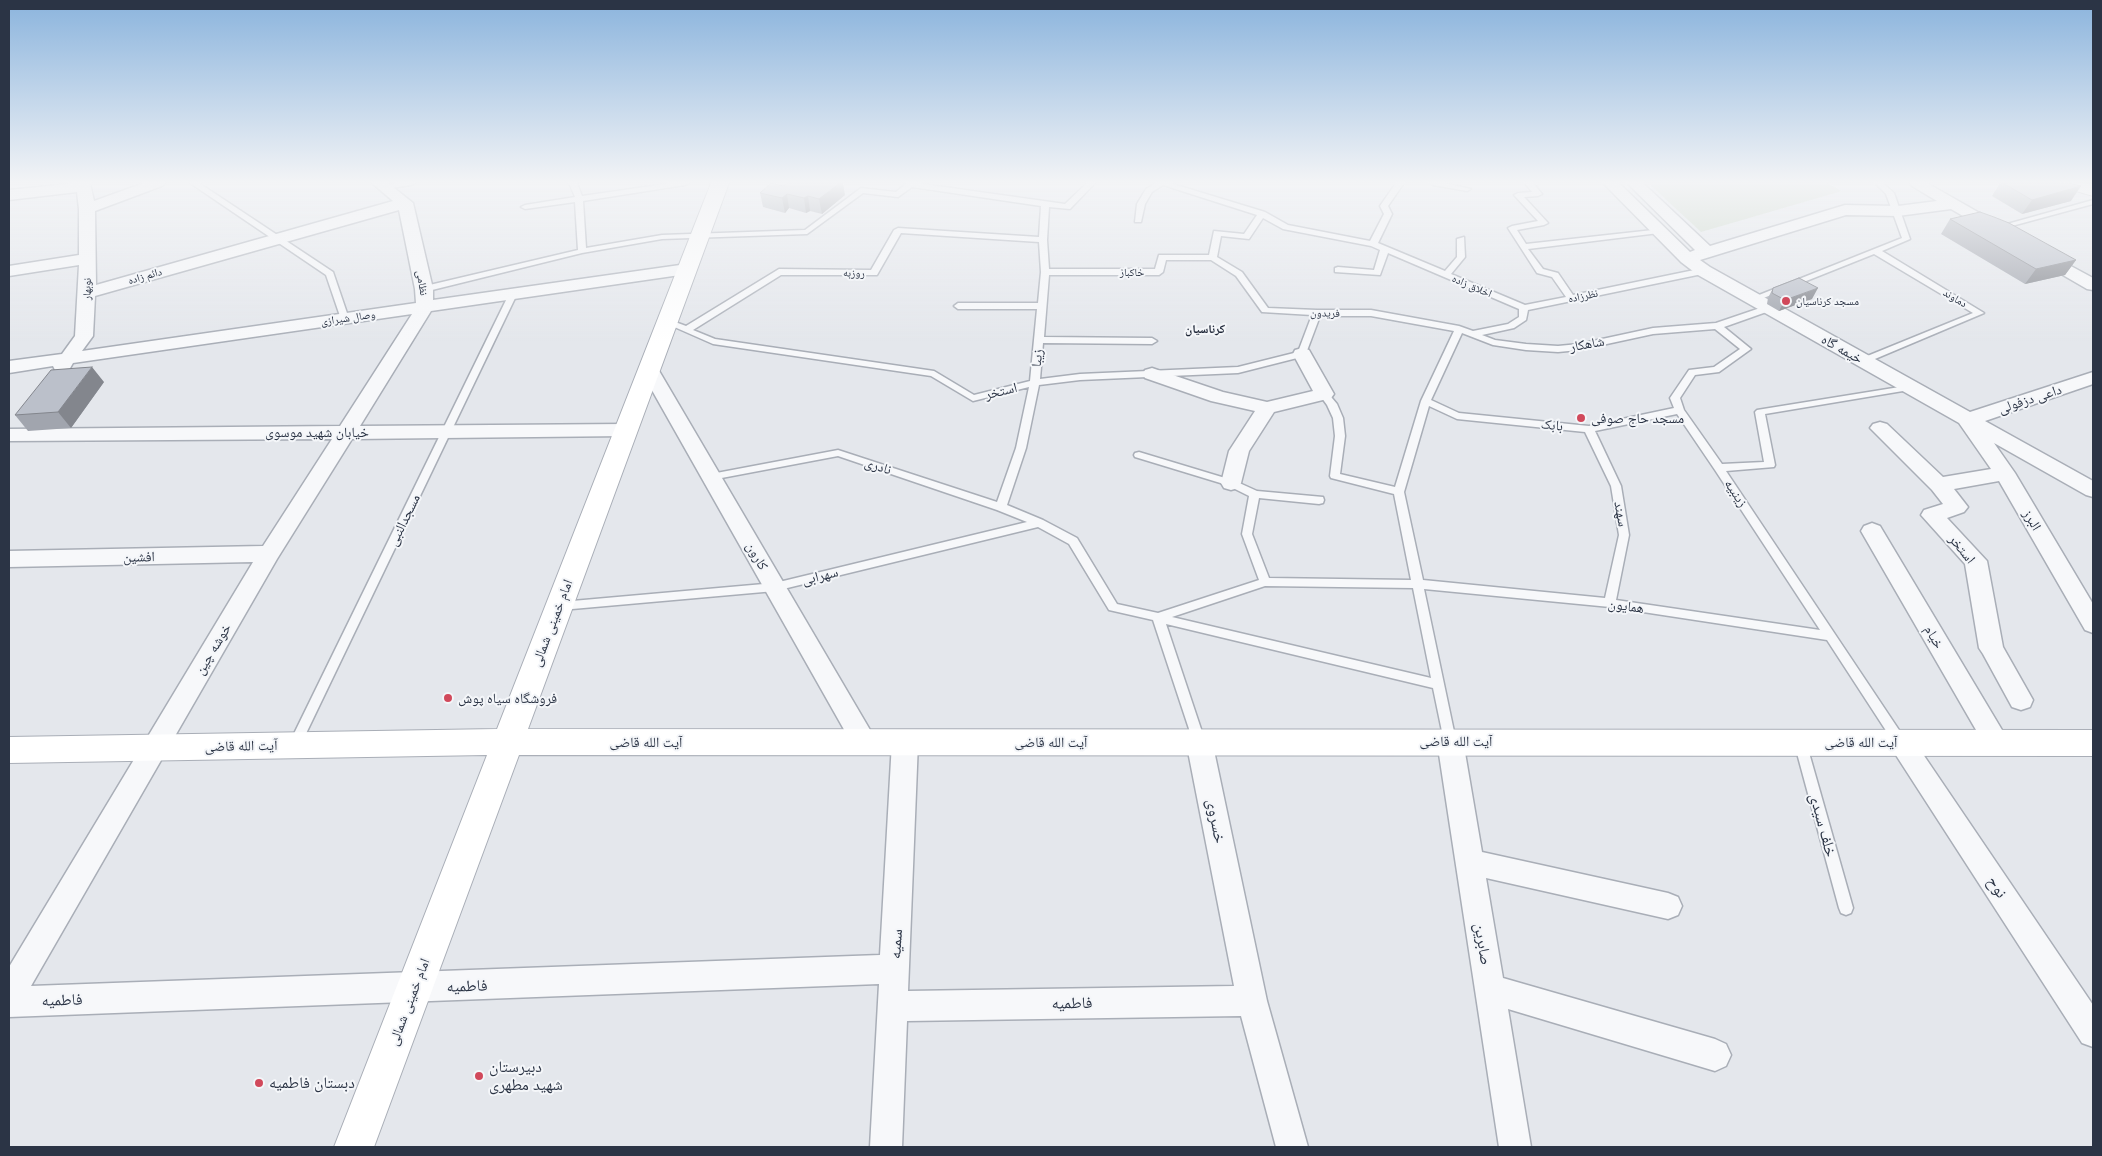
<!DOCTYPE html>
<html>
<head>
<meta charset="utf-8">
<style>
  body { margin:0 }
  #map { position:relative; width:2102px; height:1156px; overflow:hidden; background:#e4e7ec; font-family:Lato,sans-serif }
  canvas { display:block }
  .frame { position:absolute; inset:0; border:10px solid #2b3445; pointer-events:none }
</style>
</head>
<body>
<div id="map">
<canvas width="2102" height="1156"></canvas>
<div class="frame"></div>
</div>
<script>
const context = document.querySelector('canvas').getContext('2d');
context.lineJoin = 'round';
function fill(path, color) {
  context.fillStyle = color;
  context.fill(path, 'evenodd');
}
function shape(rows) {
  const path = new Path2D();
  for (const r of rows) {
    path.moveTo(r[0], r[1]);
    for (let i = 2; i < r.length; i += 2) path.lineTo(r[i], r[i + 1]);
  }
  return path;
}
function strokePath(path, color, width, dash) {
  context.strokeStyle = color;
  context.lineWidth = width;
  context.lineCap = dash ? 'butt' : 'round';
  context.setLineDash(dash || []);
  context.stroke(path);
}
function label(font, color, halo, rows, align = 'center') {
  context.font = font + ' Lato,"Noto Naskh Arabic",sans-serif';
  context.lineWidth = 4;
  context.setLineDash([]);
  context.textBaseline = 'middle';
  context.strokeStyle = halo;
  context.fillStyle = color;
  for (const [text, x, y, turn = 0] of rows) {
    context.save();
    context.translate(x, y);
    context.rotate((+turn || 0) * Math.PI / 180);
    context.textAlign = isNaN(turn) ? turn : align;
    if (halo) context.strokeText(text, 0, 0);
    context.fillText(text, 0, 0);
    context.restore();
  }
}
fill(shape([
  [1648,183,1827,183,1842,191,1701,232]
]), '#c9d6c5');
const service = shape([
  [190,183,199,183,333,272,349,319,348,321,342,321,341,319,326,275,190,183],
  [398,183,415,183,411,185,385,189,381,187,398,183],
  [569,183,577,183,582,196,672,183,689,183,685,185,583,201,586,248,662,235,805,230,861,188,896,192,907,183,916,183,1065,204,1087,183,1095,183,1070,209,1049,207,1047,240,1049,269,1155,269,1159,255,1209,255,1214,231,1244,234,1257,215,1163,185,1152,192,1145,204,1141,222,1135,222,1137,204,1146,189,1156,183,1170,183,1265,212,1288,225,1370,241,1384,214,1380,206,1396,183,1404,183,1388,206,1392,214,1378,243,1445,271,1457,257,1457,239,1464,237,1465,257,1451,274,1525,305,1566,297,1552,277,1537,273,1508,228,1512,226,1538,221,1514,195,1518,193,1532,192,1525,183,1533,183,1542,194,1538,196,1524,197,1548,223,1544,225,1517,230,1526,244,1662,229,1662,233,1659,233,1528,249,1543,269,1558,273,1573,295,1704,268,1707,269,1707,273,1528,310,1526,320,1514,328,1482,335,1495,340,1526,344,1558,346,1579,344,1653,328,1716,323,1766,306,1772,306,1772,310,1724,327,1751,349,1719,372,1695,375,1680,398,1684,410,1722,464,1764,462,1755,412,1757,410,1912,385,1914,387,1909,390,1765,414,1775,465,1774,467,1726,471,1907,742,1906,746,1901,747,1896,746,1827,640,1610,607,1424,589,1456,741,1455,745,1450,746,1445,745,1444,741,1433,688,1166,624,1205,741,1204,745,1199,746,1194,745,1193,741,1153,620,1109,610,1069,544,1038,527,775,591,561,610,557,609,555,606,557,603,561,602,775,583,1027,522,997,510,838,456,711,480,706,477,711,474,838,450,997,502,1016,448,1029,387,973,401,931,376,713,344,663,322,667,319,686,326,779,269,871,270,894,230,898,228,1039,237,1041,206,912,187,898,197,863,193,807,234,662,239,582,253,424,292,421,291,421,287,578,250,575,202,525,209,521,207,525,205,575,197,569,183],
  [1263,218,1283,229,1371,246,1380,250,1374,270,1338,267,1335,268,1335,272,1380,275,1388,253,1519,309,1519,317,1508,324,1473,331,1459,326,1371,310,1317,310,1268,308,1242,272,1217,257,1221,236,1249,239,1263,218],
  [901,233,1039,242,1041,272,1038,303,958,303,954,306,958,309,1037,309,1030,381,974,395,934,371,715,339,693,330,781,275,877,275,901,233],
  [1166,260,1211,260,1236,276,1262,312,1312,315,1298,352,1238,367,1080,374,1040,379,1043,343,1152,344,1157,341,1152,338,1044,337,1049,275,1159,275,1163,272,1166,260],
  [1320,316,1371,316,1454,331,1421,401,1395,487,1340,474,1345,436,1343,418,1337,404,1327,392,1321,392,1319,394,1327,405,1333,418,1335,436,1330,476,1331,478,1394,494,1411,580,1269,578,1252,534,1259,498,1319,504,1323,503,1324,500,1323,497,1257,491,1235,481,1139,452,1135,453,1134,455,1135,457,1227,485,1249,496,1242,534,1259,580,1158,613,1117,604,1077,538,1043,520,1007,505,1026,448,1039,385,1080,380,1238,373,1305,356,1320,316],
  [1715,329,1740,349,1714,367,1689,370,1670,398,1674,408,1589,426,1459,413,1431,400,1462,333,1493,345,1526,350,1558,352,1579,350,1653,334,1715,329],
  [1429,406,1457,419,1585,432,1611,486,1619,535,1605,598,1423,580,1404,492,1429,406],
  [1677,414,1715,470,1820,630,1616,600,1629,535,1621,486,1595,431,1677,414],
  [1265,586,1413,588,1431,678,1172,617,1265,586],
  [1429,183,1444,183,1471,189,1467,191,1433,185,1429,183],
  [1875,183,1883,183,1894,193,1910,239,1882,251,1984,313,1863,364,1858,361,1860,359,1973,313,1874,254,1756,301,1750,301,1749,299,1902,238,1886,194,1875,183],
  [2093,200,2093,204,1997,230,1993,228,2093,200],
  [513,291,517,294,300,746,299,750,294,751,289,750,288,746,509,294,513,291],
  [1800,737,1805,738,1806,742,1853,908,1851,913,1846,915,1841,913,1839,908,1794,742,1795,738,1800,737]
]);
const minor = shape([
  [76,183,90,183,94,201,144,183,165,183,162,186,95,211,96,285,393,201,372,183,388,183,413,203,433,289,433,300,687,264,693,265,695,269,693,273,687,274,431,311,360,426,626,424,633,425,636,430,633,435,626,436,352,439,277,559,31,986,880,955,892,742,896,735,905,731,914,735,918,742,908,991,1234,986,1186,741,1190,734,1199,730,1208,734,1212,741,1267,1001,1308,1147,1276,1147,1241,1016,907,1021,902,1147,870,1147,879,984,9,1017,9,967,253,562,9,567,9,551,263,546,332,439,9,441,9,429,340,426,412,314,73,363,69,370,62,372,55,370,53,366,9,373,9,361,62,354,75,336,79,265,9,276,9,266,79,255,79,209,77,192,9,200,9,190,76,183],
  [399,210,415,289,416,303,82,351,93,336,95,296,399,210],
  [1603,183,1619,183,1690,252,1695,250,1627,183,1643,183,1710,246,1845,205,1898,206,1937,201,1912,186,1910,183,1927,183,2004,227,2006,230,2004,233,1992,233,1951,209,1898,216,1846,215,1700,260,1710,267,1970,412,2093,372,2093,384,1985,421,2093,481,2093,497,2086,495,1994,443,2015,473,2093,604,2093,633,2085,630,1999,481,1954,489,1968,507,1964,512,1947,518,1987,561,2003,647,2033,700,2030,707,2021,710,2012,707,1983,654,1979,648,1965,564,1921,515,1924,510,1943,504,1932,490,1870,428,1873,424,1880,422,1887,424,1943,477,1991,469,1959,423,1698,275,1681,262,1603,183],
  [2043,251,2093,278,2093,290,2087,289,2037,260,2035,256,2037,252,2043,251],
  [1302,348,1309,350,1334,394,1331,398,1274,412,1249,451,1241,483,1238,488,1231,490,1224,488,1221,483,1229,451,1255,411,1211,401,1145,378,1143,374,1145,370,1152,368,1223,392,1267,402,1313,391,1293,354,1295,350,1302,348],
  [649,363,656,365,658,369,873,735,877,742,873,749,864,753,855,749,640,369,642,365,649,363],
  [1872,523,1880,526,2005,735,2009,742,2005,749,1996,753,1987,749,1861,531,1864,526,1872,523],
  [1450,730,1459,734,1463,741,1482,852,1668,893,1678,897,1682,906,1678,915,1668,919,1486,878,1503,978,1715,1039,1726,1044,1731,1055,1726,1066,1715,1071,1508,1009,1531,1147,1499,1147,1437,741,1441,734,1450,730],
  [1901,731,1910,735,2093,1005,2093,1047,2082,1043,1892,749,1888,742,1892,735,1901,731]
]);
const secondary = shape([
  [711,183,729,183,528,729,2093,730,2093,756,519,755,374,1147,334,1147,487,755,9,763,9,737,497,729,711,183],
  [2060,183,2093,184,2093,196,2062,187,2060,183]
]);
strokePath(service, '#a9aeb7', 3);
strokePath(minor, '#a9aeb7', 3);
strokePath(secondary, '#a9aeb7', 2);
fill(service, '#f7f8fa');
fill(minor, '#f7f8fa');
fill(secondary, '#fff');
fill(shape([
  [2000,183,2069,183,2071,201,2022,214,1992,196],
  [783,186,845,195,822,214,810,211,806,213,789,208,785,213,763,207,760,193],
  [1950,219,2076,260,2065,275,2025,284,1941,234],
  [1773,288,1812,299,1779,311,1767,304,1768,298],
  [104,382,71,428,28,431,15,415]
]), '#a1a5ae');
fill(shape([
  [840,183,843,183,845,195,822,214,819,199],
  [2081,186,2071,201,2022,214,2032,200],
  [787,194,789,208,785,213,782,198],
  [808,196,810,211,806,213,804,198],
  [2076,260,2065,275,2025,284,2036,269],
  [1818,288,1812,299,1779,311,1785,300],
  [92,367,104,382,71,428,58,412]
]), '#83868d');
const building = shape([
  [771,183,783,186,788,183,840,183,819,199,808,196,804,198,787,194,782,198,760,193,771,183],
  [2003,183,2069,183,2081,186,2032,200,2003,183],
  [1980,212,1994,217,2009,223,2076,260,2036,269,1950,219,1980,212],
  [1799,278,1818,288,1785,300,1772,293,1773,288,1799,278],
  [92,367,58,412,15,415,51,370,92,367]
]);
fill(building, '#bbc0ca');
strokePath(building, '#83868d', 1);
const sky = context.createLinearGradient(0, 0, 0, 344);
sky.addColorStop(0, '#8bb4dd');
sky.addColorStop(0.53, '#f3f4f6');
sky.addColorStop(1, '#f3f4f600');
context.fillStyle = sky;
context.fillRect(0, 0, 2102, 344);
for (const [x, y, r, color] of [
  [1786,301,5,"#d1495b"],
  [1581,418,5,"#d1495b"],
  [448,698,5,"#d1495b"],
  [479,1076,5,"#d1495b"],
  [259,1083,5,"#d1495b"]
]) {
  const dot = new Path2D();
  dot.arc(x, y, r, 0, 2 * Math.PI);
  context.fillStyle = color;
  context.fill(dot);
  strokePath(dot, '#f4f6f9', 2);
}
label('11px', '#2b3445', '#f4f6f9', [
  ["خاکباز",1132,272],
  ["روزبه",854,273,1],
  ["دائم زاده",145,276,-16],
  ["نظامی",422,283,81],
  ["اخلاق زاده",1472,286,23],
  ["نوبهار",87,289,-89],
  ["نظرزاده",1583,296,-12],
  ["دماوند",1955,298,31],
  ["فریدون",1325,313,1],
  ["وصال شیرازی",348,318,-8]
]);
label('11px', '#2b3445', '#f4f6f9', [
  ["مسجد کرناسیان",1796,301]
], 'left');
label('bold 12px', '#1d2536', '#f4f6f9', [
  ["کرناسیان",1205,329]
]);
label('14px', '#2b3445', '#f4f6f9', [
  ["شاهکار",1587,344,-10],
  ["خیمه گاه",1842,349,29],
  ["زیبا",1037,358,-85],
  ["استخر",1001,391,-14],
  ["داعی دزفولی",2030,399,-18],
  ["بابک",1552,425,6],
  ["خیابان شهید موسوی",317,432],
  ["نادری",878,466,18],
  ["زینبیه",1736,493,56],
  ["سهند",1621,514,80],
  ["مسجدالنبی",404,520,-64],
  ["البرز",2032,520,59],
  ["استخر",1962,549,51],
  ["کارون",757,556,60],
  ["افشین",139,557,-1],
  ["سهرابی",820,576,-14],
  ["همایون",1626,606,8],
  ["امام خمینی شمالی",552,623,-69],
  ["خیام",1934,637,60],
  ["خوشه چین",213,649,-59],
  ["آیت الله قاضی",1456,741],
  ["آیت الله قاضی",646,742],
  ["آیت الله قاضی",1051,742],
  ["آیت الله قاضی",1861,742],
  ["آیت الله قاضی",241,746,-1],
  ["امام خمینی شمالی",409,1002,-69]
]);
label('14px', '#2b3445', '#f4f6f9', [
  ["مسجد حاج صوفی",1591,418],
  ["فروشگاه سیاه پوش",458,698]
], 'left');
label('16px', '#2b3445', '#f4f6f9', [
  ["خسروی",1216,821,79],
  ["خلف سیدی",1823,825,75],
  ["نوح",1997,887,56],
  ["سمیه",896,944,-87],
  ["صابرین",1483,944,81],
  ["فاطمیه",467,986,-2],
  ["فاطمیه",62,1000,-2],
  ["فاطمیه",1072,1003,-1]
]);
label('16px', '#2b3445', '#f4f6f9', [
  ["دبیرستان",489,1067],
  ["شهید مطهری",489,1085],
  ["دبستان فاطمیه",269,1083]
], 'left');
</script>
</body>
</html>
